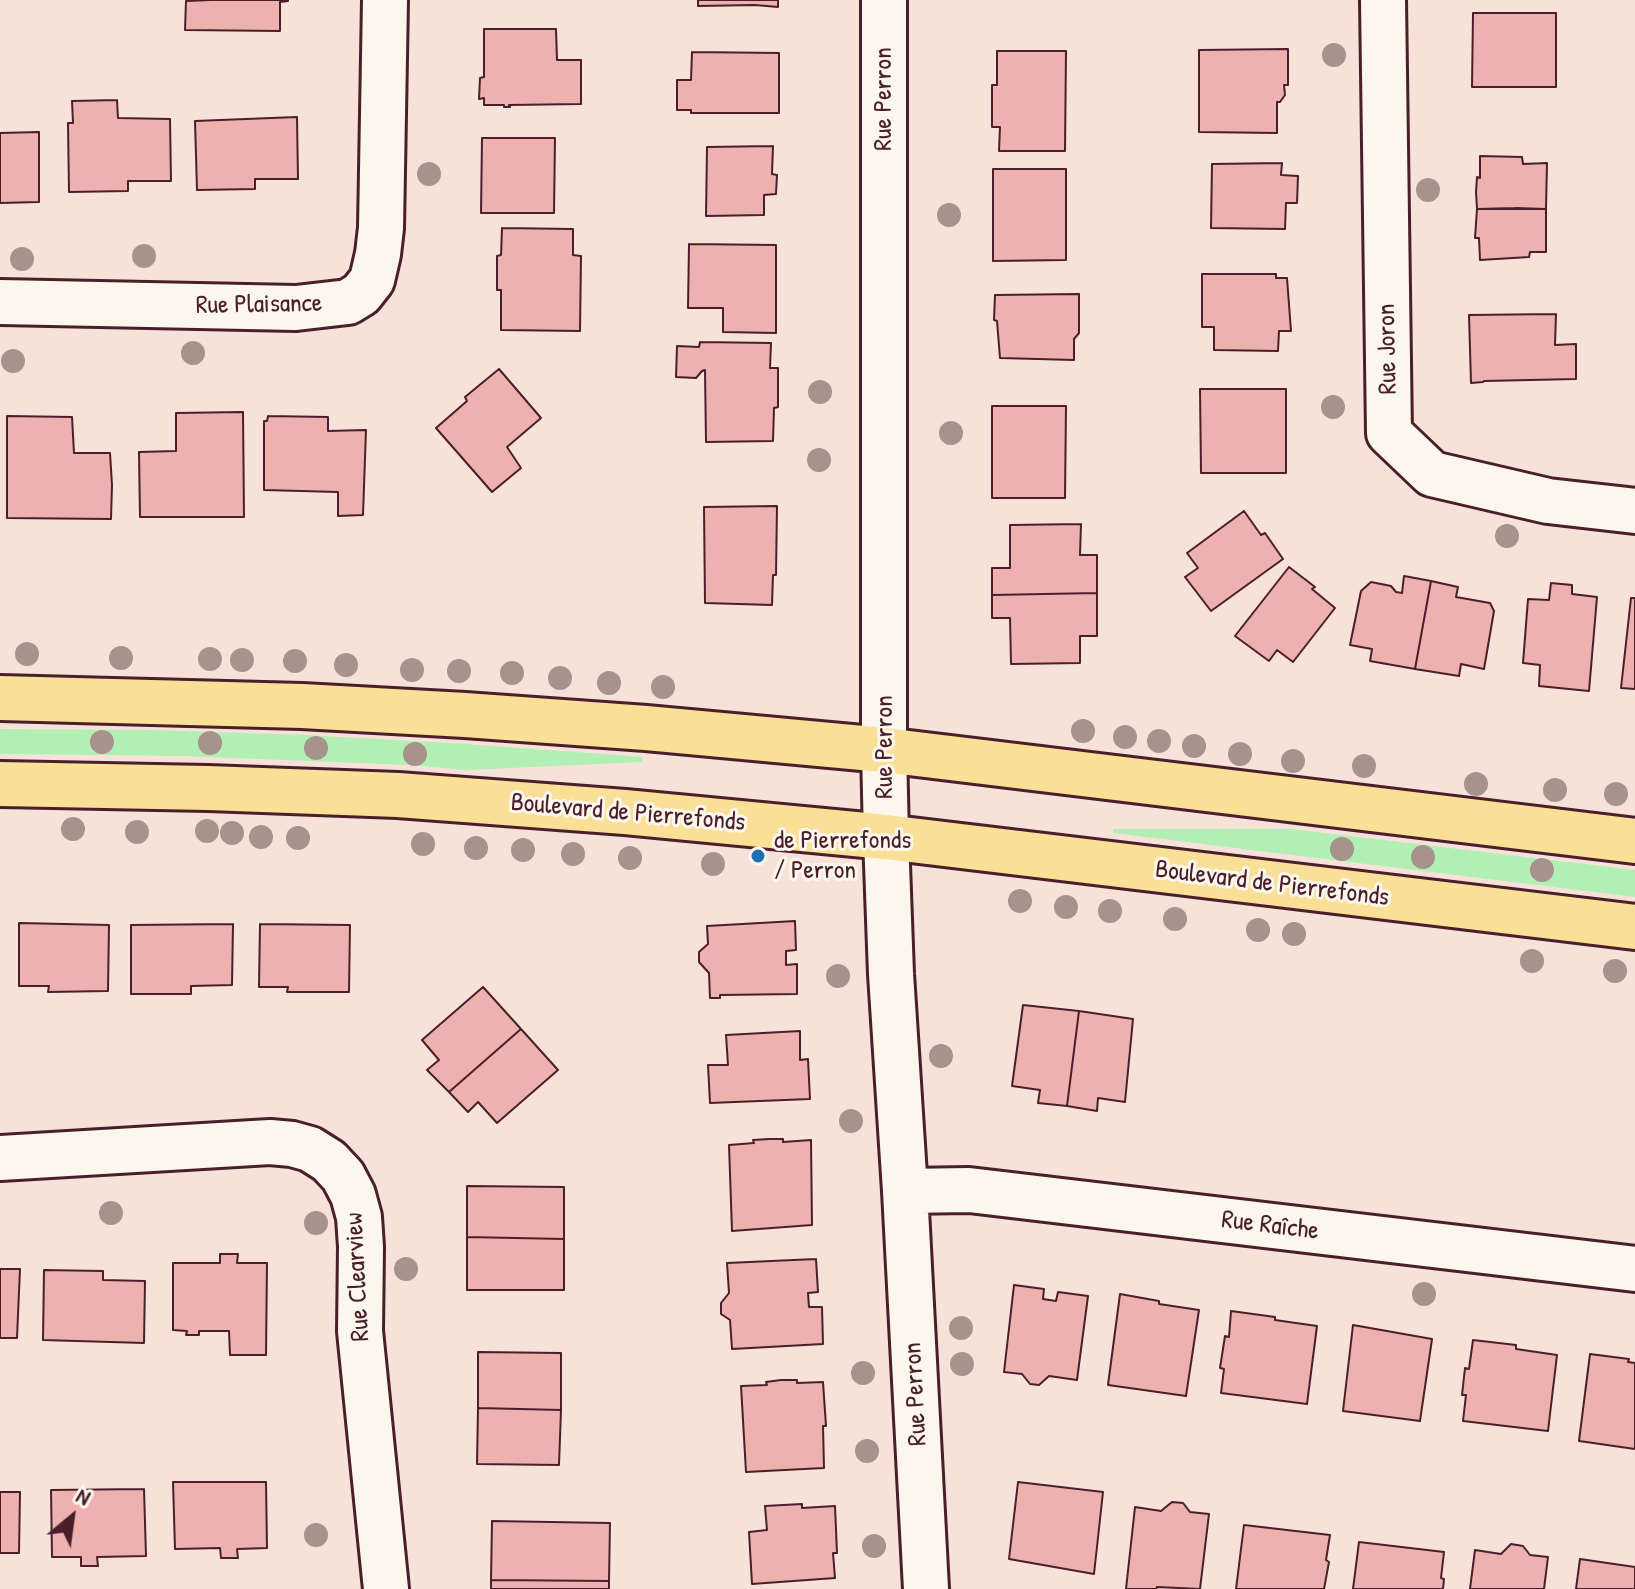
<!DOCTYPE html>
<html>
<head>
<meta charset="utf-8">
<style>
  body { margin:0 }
  #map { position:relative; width:1635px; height:1589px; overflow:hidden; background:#f7e2da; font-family:"Patrick Hand",sans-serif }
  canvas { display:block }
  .north { position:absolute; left:32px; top:1477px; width:80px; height:80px; -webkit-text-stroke:6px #fbf7ec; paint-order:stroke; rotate:29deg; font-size:22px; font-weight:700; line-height:32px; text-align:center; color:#4a1f2b }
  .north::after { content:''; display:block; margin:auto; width:28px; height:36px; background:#4a1f2b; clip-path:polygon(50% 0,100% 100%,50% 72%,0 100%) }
</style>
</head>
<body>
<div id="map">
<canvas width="1635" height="1589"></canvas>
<div class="north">N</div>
</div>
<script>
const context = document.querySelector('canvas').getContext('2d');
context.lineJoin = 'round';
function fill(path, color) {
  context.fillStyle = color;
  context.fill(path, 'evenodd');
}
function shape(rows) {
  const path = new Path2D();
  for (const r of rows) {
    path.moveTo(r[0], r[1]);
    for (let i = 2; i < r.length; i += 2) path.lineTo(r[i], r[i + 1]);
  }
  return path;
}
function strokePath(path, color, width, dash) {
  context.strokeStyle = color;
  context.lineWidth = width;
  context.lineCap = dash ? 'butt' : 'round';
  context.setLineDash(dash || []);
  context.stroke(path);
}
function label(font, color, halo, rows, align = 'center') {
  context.font = font + ' "Patrick Hand",sans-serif';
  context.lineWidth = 6;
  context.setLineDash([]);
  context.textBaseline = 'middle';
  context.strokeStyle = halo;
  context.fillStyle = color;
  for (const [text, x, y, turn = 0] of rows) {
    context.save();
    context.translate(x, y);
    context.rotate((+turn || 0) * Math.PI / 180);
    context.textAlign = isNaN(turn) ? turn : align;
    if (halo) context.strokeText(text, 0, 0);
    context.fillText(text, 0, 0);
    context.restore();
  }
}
fill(shape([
  [0,729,152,730,306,735,466,744,643,757,642,762,466,770,409,765,183,756,0,754],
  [1113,829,1291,829,1635,870,1635,897,1113,833]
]), '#b2efb4');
const building = shape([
  [211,0,288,0,288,1,280,2,280,31,185,30,186,1,211,0],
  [698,0,778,0,778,7,755,5,698,6,698,0],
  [1473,13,1556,13,1556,87,1472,87,1473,13],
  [484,29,556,29,557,60,581,60,581,104,509,105,510,107,504,107,504,105,484,105,484,98,479,99,480,78,484,77,484,29],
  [1288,49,1288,85,1284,85,1285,95,1280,102,1277,102,1277,133,1199,132,1199,50,1288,49],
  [997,51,1066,51,1065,151,999,151,1000,127,992,127,992,85,997,85,997,51],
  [692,52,779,53,779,113,691,113,691,110,677,110,677,80,691,80,692,52],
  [117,100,118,118,170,119,171,181,128,181,128,191,69,192,68,123,73,123,72,101,117,100],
  [297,117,298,179,255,179,255,189,197,190,195,121,297,117],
  [39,132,39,202,0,203,0,133,39,132],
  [482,138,555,138,554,213,481,213,482,138],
  [773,146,772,174,777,175,776,194,764,195,764,215,706,216,707,147,773,146],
  [1480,156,1522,157,1523,164,1547,163,1546,209,1477,209,1476,192,1477,177,1480,178,1480,156],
  [1282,163,1281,175,1298,176,1297,203,1286,203,1285,229,1211,228,1212,164,1282,163],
  [993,169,1066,169,1066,260,993,261,993,169],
  [1516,208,1546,209,1546,252,1530,252,1529,257,1480,260,1479,238,1475,238,1477,209,1516,208],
  [502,228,573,229,573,255,581,256,580,331,501,330,501,290,497,290,497,256,501,255,502,228],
  [689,244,776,245,776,333,723,332,723,308,688,308,689,244],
  [1202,274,1276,274,1276,278,1287,278,1291,331,1279,331,1278,351,1214,350,1214,327,1202,327,1202,274],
  [1079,294,1079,333,1074,339,1074,360,1000,358,997,321,994,320,995,295,1079,294],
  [1556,314,1555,345,1576,344,1576,379,1484,381,1483,382,1471,383,1469,315,1556,314],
  [700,342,771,343,770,368,778,368,778,407,774,408,773,441,706,442,705,370,702,371,696,378,676,377,677,346,699,347,700,342],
  [499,369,541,418,507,447,521,468,492,492,436,428,467,401,465,397,499,369],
  [1200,389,1286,389,1286,473,1201,473,1200,389],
  [992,406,1066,406,1065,498,992,498,992,406],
  [243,412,244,517,140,517,139,452,176,451,176,413,243,412],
  [7,416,72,417,74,453,110,453,112,485,111,519,7,518,7,416],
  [268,416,328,417,328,431,366,430,363,515,338,516,338,492,264,490,264,421,267,421,268,416],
  [777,506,776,575,773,575,772,605,705,603,704,507,777,506],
  [1244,511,1261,535,1265,533,1283,559,1211,611,1185,577,1198,568,1187,553,1244,511],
  [1081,524,1080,555,1097,555,1097,593,992,595,992,568,1010,568,1010,525,1081,524],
  [1289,567,1315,587,1312,589,1335,608,1293,662,1277,650,1269,661,1235,636,1289,567],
  [1404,576,1431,581,1415,669,1370,661,1372,649,1350,645,1361,591,1371,582,1391,586,1396,592,1402,593,1404,576],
  [1431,581,1458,587,1456,597,1490,603,1494,611,1484,669,1461,664,1459,676,1415,669,1431,581],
  [1551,583,1572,585,1572,594,1597,597,1589,691,1539,686,1540,665,1523,663,1528,599,1549,600,1551,583],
  [1097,593,1097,636,1080,636,1080,663,1011,664,1010,618,992,618,992,595,1097,593],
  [1631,598,1635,598,1635,689,1621,688,1631,598],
  [795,921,796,950,786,951,786,965,797,964,797,994,720,995,720,998,710,998,709,973,699,962,699,952,708,944,707,926,795,921],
  [19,923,109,925,108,991,48,992,49,986,19,986,19,923],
  [233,924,232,985,191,986,191,994,131,994,131,925,233,924],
  [260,924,350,925,349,992,287,992,288,987,259,987,260,924],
  [483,987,521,1029,449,1092,427,1070,439,1060,422,1040,483,987],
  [1023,1005,1079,1011,1067,1106,1038,1103,1040,1090,1012,1086,1023,1005],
  [1079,1011,1133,1019,1125,1102,1098,1098,1097,1111,1067,1106,1079,1011],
  [521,1029,558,1070,497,1123,478,1102,468,1112,449,1092,521,1029],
  [800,1031,800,1060,808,1059,810,1099,710,1103,708,1065,728,1065,726,1035,800,1031],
  [769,1139,783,1139,783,1142,811,1140,812,1225,732,1231,729,1145,754,1143,753,1140,769,1139],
  [467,1186,564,1187,564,1239,467,1237,467,1186],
  [467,1237,564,1239,564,1290,467,1290,467,1237],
  [220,1254,238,1254,237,1263,267,1263,266,1355,230,1355,229,1331,199,1331,199,1335,186,1335,187,1331,173,1330,173,1263,220,1263,220,1254],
  [816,1259,818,1292,808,1293,809,1307,822,1307,823,1344,732,1349,730,1320,721,1314,721,1303,729,1293,727,1263,816,1259],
  [0,1269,20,1269,17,1338,0,1338,0,1269],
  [44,1270,103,1271,103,1280,145,1281,144,1343,43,1340,44,1270],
  [1014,1285,1044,1289,1043,1299,1056,1301,1058,1292,1088,1296,1077,1380,1049,1376,1039,1385,1030,1384,1022,1374,1004,1372,1014,1285],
  [1120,1294,1159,1301,1159,1304,1199,1310,1186,1396,1108,1385,1120,1294],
  [1231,1311,1275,1317,1275,1320,1317,1326,1307,1404,1221,1393,1224,1369,1220,1368,1225,1336,1229,1337,1231,1311],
  [1353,1325,1432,1339,1420,1421,1343,1411,1353,1325],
  [1473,1340,1516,1345,1516,1349,1557,1355,1548,1431,1463,1421,1466,1395,1462,1395,1465,1368,1469,1369,1473,1340],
  [478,1352,561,1353,561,1410,478,1408,478,1352],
  [1590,1354,1629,1359,1628,1362,1635,1363,1635,1449,1579,1441,1590,1354],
  [781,1380,797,1380,797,1383,823,1382,826,1426,823,1426,824,1468,746,1472,741,1386,767,1385,766,1382,781,1380],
  [478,1408,561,1410,559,1465,477,1464,478,1408],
  [173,1482,266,1482,267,1548,237,1549,238,1558,221,1558,220,1548,175,1549,173,1482],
  [1018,1482,1103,1492,1094,1574,1009,1559,1018,1482],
  [144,1489,146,1556,97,1557,98,1566,81,1566,81,1557,52,1557,51,1490,144,1489],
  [0,1492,20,1492,19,1553,0,1553,0,1492],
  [1172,1502,1183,1503,1190,1512,1209,1514,1200,1589,1157,1587,1156,1589,1126,1589,1135,1507,1161,1511,1172,1502],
  [802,1504,802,1508,835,1506,837,1553,833,1553,835,1578,752,1584,749,1532,767,1530,765,1506,802,1504],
  [492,1521,610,1523,609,1581,491,1580,492,1521],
  [1244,1525,1330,1535,1326,1560,1329,1562,1324,1589,1236,1589,1244,1525],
  [1359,1542,1444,1552,1441,1578,1444,1579,1443,1589,1353,1589,1359,1542],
  [1511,1544,1523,1546,1530,1555,1548,1557,1544,1589,1470,1589,1475,1550,1501,1554,1511,1544],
  [1580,1559,1635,1567,1635,1589,1576,1589,1580,1559],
  [491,1580,609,1581,609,1589,491,1589,491,1580]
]);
fill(building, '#edb1af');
strokePath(building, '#4a1f2b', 2);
const minor = shape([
  [884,0,884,750,886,837,891,974,905,1191,926,1589],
  [1383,0,1389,433,1432,474,1548,501,1635,511],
  [0,302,296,308,348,302,361,294,372,280,378,254,381,228,385,0],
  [0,1158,270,1142,292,1144,310,1149,329,1161,343,1176,353,1195,359,1217,361,1247,360,1331,386,1589],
  [905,1191,969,1190,1635,1269]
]);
const major = shape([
  [0,698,302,706,465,715,646,728,884,750,1635,841],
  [0,784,208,788,398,795,625,812,886,837,1635,927]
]);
strokePath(minor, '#4a1f2b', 50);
strokePath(major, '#4a1f2b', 50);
strokePath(minor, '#fbf7ec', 44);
strokePath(major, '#fadf96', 44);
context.fillStyle = '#a6938c';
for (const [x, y] of [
  [1334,55],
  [429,174],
  [1428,190],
  [949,215],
  [144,256],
  [22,259],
  [193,353],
  [13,361],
  [820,392],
  [1333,407],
  [951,433],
  [819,460],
  [1507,536],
  [27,654],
  [121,658],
  [210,659],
  [242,660],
  [295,661],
  [346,665],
  [412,670],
  [459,671],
  [512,673],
  [560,678],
  [609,683],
  [663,687],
  [1083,731],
  [1125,737],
  [1159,741],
  [102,742],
  [210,743],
  [1194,746],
  [316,748],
  [415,754],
  [1240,754],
  [1293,761],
  [1364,766],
  [1476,784],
  [1555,790],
  [1616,794],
  [73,829],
  [207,831],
  [137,832],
  [232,833],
  [261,837],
  [298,838],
  [423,844],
  [476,848],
  [1342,849],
  [523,850],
  [573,854],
  [1423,857],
  [630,858],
  [713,864],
  [1542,870],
  [1020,901],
  [1066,907],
  [1110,911],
  [1175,919],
  [1258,930],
  [1294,934],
  [1532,961],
  [1615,971],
  [838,976],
  [941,1056],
  [851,1121],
  [111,1213],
  [316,1223],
  [406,1269],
  [1424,1294],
  [961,1328],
  [962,1364],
  [863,1373],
  [867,1451],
  [316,1535],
  [874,1546]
]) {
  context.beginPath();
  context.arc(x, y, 12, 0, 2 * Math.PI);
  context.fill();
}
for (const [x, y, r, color] of [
  [758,856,8,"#1f6fb2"]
]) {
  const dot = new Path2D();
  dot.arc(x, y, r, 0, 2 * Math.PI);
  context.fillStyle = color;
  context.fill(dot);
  strokePath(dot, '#fbf7ec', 3);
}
label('26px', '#4a1f2b', '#fbf7ec', [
  ["Rue Perron",884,99,-90],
  ["Rue Plaisance",259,305,-1],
  ["Rue Joron",1388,349,-91],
  ["Rue Perron",885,747,-90],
  ["Boulevard de Pierrefonds",628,813,5],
  ["Boulevard de Pierrefonds",1272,884,7],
  ["Rue Raîche",1270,1226,7],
  ["Rue Clearview",358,1277,-93],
  ["Rue Perron",916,1394,-93]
]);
label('26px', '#4a1f2b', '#fbf7ec', [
  ["de Pierrefonds",774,841],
  ["/ Perron",774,871]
], 'left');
</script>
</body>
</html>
